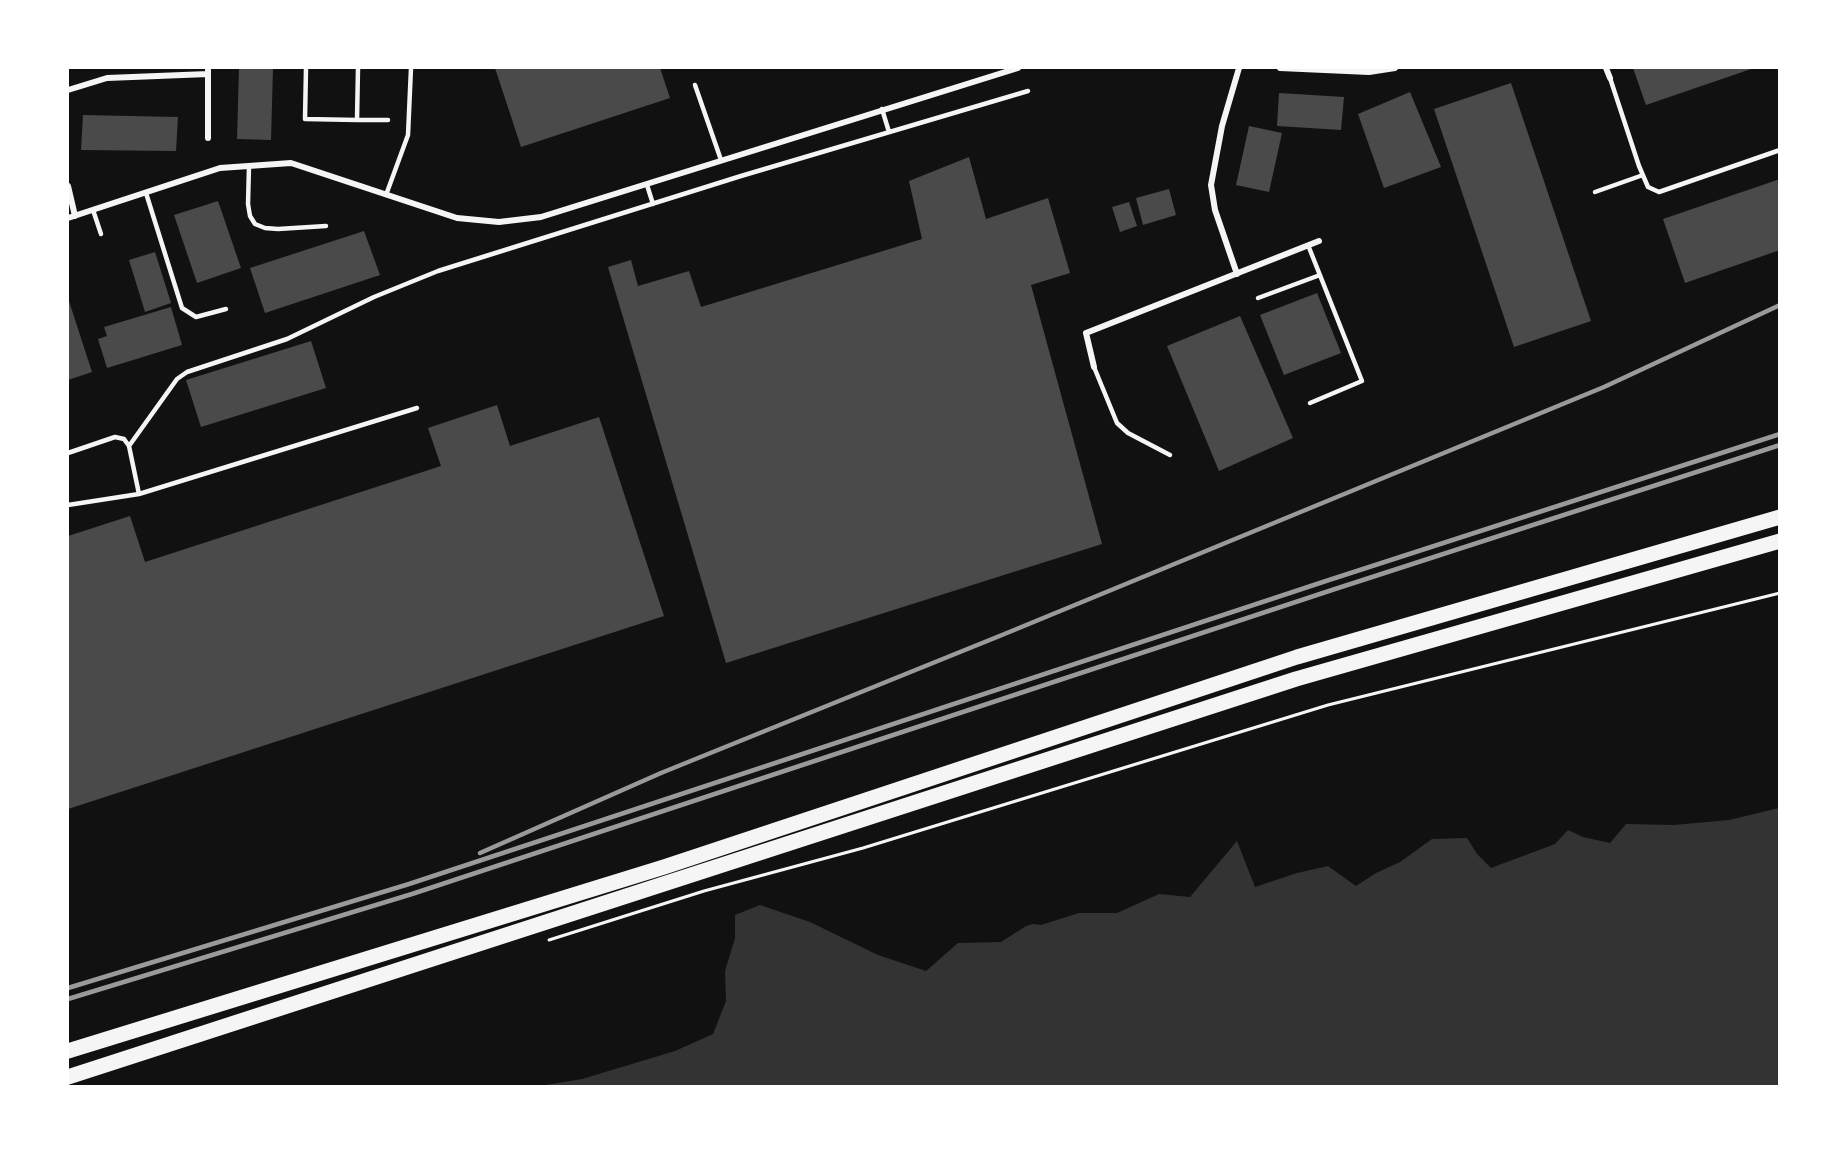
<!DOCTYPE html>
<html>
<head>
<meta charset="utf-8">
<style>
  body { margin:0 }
  #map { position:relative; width:1847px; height:1154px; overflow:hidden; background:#111; font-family:"PT Sans",sans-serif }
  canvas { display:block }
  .frame { position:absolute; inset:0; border:69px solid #fff; pointer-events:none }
</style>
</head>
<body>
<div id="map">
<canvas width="1847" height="1154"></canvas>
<div class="frame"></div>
</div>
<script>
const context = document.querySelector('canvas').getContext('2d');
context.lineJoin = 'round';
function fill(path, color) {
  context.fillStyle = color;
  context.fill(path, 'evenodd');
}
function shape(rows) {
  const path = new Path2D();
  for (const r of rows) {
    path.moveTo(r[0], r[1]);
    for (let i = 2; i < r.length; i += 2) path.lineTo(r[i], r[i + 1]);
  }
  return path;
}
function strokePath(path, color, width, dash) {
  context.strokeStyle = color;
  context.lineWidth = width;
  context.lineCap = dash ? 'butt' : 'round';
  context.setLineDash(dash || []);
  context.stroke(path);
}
fill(shape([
  [1779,808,1779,1086,539,1086,582,1079,675,1051,713,1034,726,1001,725,971,735,938,735,915,760,905,810,922,878,955,926,971,958,943,1001,942,1026,926,1033,924,1041,925,1079,913,1117,913,1159,894,1190,897,1237,841,1255,887,1297,873,1328,866,1356,886,1376,873,1400,862,1432,839,1467,838,1477,854,1491,868,1555,844,1568,830,1583,837,1610,843,1626,824,1674,825,1729,820]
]), '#333');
fill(shape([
  [239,68,273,68,271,140,237,139],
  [495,68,660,68,670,98,521,147],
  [1633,68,1754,68,1646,105],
  [1511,83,1591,321,1514,347,1434,109],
  [1410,92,1441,167,1384,188,1358,114],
  [1279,93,1344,97,1341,130,1277,126],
  [83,115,178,117,176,151,81,150],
  [1249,126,1282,133,1269,192,1236,185],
  [969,157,986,219,1048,198,1070,273,1031,285,1102,544,726,663,608,267,631,260,638,286,689,271,701,307,922,239,909,181],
  [1780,179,1780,250,1685,283,1663,219],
  [1169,189,1176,215,1143,225,1136,198],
  [218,201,241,268,197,283,174,215],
  [1129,202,1137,226,1120,232,1112,207],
  [364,231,380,275,265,313,250,268],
  [155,252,171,303,145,312,129,260],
  [1317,293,1341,353,1284,375,1260,315],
  [68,298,92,372,68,380],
  [171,307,182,345,107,368,98,339,107,336,104,327],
  [1240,316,1293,438,1219,471,1167,346],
  [311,341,326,388,201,427,186,380],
  [497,405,510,446,599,417,664,616,68,809,68,536,130,516,145,562,441,466,428,428]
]), '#4a4a4a');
strokePath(shape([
  [549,940,704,891,863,848,1328,705,1780,593]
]), '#f5f5f5', 3);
strokePath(shape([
  [306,68,305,119,357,120,358,68],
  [1610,78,1639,166,1648,187,1659,192,1780,150],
  [695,85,721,160],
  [882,109,889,132],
  [357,120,388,120],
  [249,166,248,204,250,216,255,224,265,228,278,229,326,226],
  [647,185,653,204],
  [1595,192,1643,175],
  [146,193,182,308,196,317,226,309],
  [386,195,408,135,411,68],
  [93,210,101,234],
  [1308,245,1362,381,1310,403],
  [1258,298,1320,275],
  [1094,367,1117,423,1128,433,1170,455],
  [129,446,177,379,187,372,287,339,374,297,438,271,741,176,1028,91],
  [68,453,115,437,124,439,129,446,139,494],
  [68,505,139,494,417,408]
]), '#f5f5f5', 4.5);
strokePath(shape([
  [208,68,208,138],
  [1280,68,1369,72,1395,68],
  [1606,68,1610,78],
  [68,90,107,78,208,74],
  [68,186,75,216],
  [68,218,220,168,291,163,457,218,499,222,541,217,1018,68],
  [1237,274,1215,210,1211,185,1222,126,1239,68],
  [1094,367,1086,333,1319,241]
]), '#f5f5f5', 6);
strokePath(shape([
  [68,1051,664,867,1297,657,1780,517],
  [68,1077,1296,679,1780,541]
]), '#f5f5f5', 15);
strokePath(shape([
  [480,853,661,773,1002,635,1604,387,1780,305],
  [68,988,409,884,1329,580,1780,434],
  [68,999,412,894,1332,590,1780,445]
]), '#9a9a9a', 4.5);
</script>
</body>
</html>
